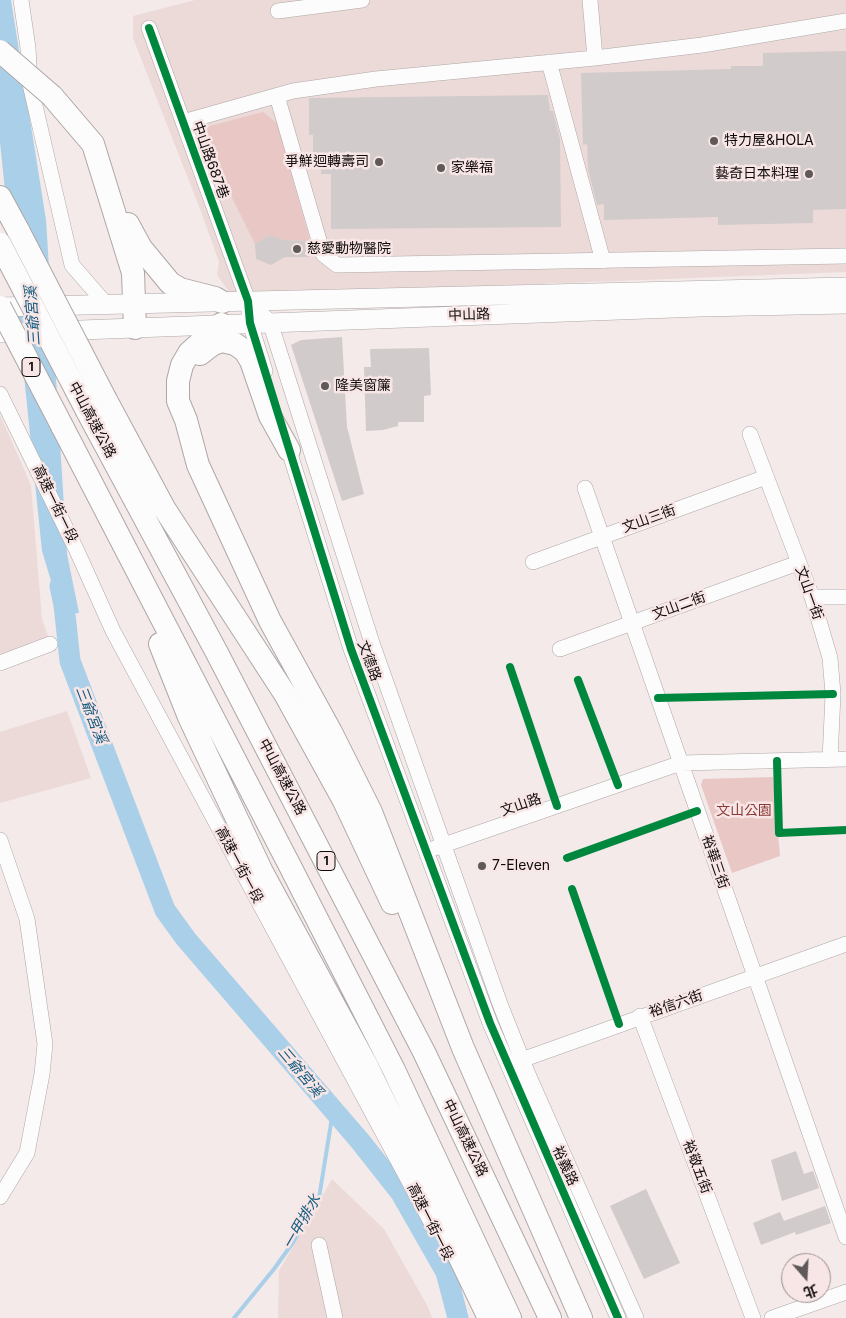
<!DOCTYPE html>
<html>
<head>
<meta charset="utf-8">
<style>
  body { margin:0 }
  #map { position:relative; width:846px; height:1318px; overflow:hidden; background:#f3eae9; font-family:Inter,"Noto Sans TC",sans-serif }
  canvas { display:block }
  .north { position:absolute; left:781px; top:1253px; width:50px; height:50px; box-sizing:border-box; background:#f7e6e5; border:1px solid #9b8e8e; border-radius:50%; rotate:161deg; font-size:14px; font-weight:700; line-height:20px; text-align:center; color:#100b0b }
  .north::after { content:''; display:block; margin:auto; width:18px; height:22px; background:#5f5959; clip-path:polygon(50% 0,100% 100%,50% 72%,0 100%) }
</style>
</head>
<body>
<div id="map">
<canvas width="846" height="1318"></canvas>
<div class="north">北</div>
</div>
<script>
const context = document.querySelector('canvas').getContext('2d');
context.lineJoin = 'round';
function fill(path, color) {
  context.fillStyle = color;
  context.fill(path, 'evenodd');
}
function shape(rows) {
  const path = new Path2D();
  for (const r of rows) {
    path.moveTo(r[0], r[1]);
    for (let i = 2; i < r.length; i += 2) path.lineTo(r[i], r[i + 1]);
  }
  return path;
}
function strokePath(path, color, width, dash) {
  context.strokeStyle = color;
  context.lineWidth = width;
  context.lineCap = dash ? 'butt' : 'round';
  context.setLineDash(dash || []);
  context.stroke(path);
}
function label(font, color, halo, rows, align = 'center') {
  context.font = font + ' Inter,"Noto Sans TC",sans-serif';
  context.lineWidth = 5;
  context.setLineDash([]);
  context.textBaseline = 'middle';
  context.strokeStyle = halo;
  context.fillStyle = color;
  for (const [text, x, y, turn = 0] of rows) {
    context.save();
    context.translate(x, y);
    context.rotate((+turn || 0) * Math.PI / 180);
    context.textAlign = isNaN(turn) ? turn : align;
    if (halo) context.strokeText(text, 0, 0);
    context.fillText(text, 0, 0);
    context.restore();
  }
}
fill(shape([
  [195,0,846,0,846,272,232,296,217,275,219,262,200,209,133,38,133,16],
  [0,415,31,485,42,619,50,642,0,660],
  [67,711,91,778,0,803,0,732],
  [332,1179,384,1229,428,1307,432,1318,278,1318,279,1271]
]), '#ecdad8');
fill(shape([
  [263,112,277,123,310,241,285,240,269,235,255,244,202,137,206,127],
  [773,777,780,856,732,873,701,785,703,779]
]), '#e8c7c4');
fill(shape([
  [0,0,11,0,46,220,67,554,79,613,61,614,42,551,0,142]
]), '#a9cfe9');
strokePath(shape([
  [234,1318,274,1269,294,1241,319,1198,333,1111]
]), '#a9cfe9', 4);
strokePath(shape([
  [60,586,64,605,70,661,165,910,186,939,360,1141,401,1193,446,1272,458,1318]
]), '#a9cfe9', 21);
fill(shape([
  [846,51,846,209,813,210,813,223,718,225,718,217,604,220,604,204,597,205,588,169,587,144,583,145,581,73,731,69,731,66,763,66,763,53],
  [548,95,550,111,553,111,560,139,561,227,331,229,331,174,321,174,321,162,313,162,313,135,309,135,309,98],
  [269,235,285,240,309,241,309,257,285,257,271,265,256,259,255,244],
  [342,337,347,427,364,494,342,501,291,345,301,340],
  [429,348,431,395,424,396,424,422,398,422,398,426,383,430,366,431,364,367,371,367,370,349],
  [796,1151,804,1174,813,1171,819,1188,782,1201,771,1160],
  [646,1189,680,1263,644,1279,610,1206],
  [825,1206,831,1223,796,1235,795,1232,761,1245,753,1223,780,1212,784,1221]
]), '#d2cbcb');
const minor = shape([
  [21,0,28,48,30,84,72,265,105,303],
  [590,0,595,58],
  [278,11,362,0],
  [149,28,248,301,250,323,265,371],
  [549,62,603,261],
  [277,96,323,254,337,265,846,256],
  [183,122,293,91,376,79,595,58,702,45,846,21],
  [248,301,270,322,372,643,500,1004,527,1072,636,1318],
  [0,394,77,551,113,631,432,1224],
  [750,434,812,597,830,658,833,694,830,760],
  [286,441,351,649,490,1023,618,1318],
  [585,488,846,1237],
  [533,562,766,477],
  [812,597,846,597],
  [560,649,798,563],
  [0,663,50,644],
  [0,840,27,919,45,1044,42,1074,27,1153,0,1197],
  [435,848,681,763,846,759],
  [640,1016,753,1318],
  [513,1063,846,944],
  [319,1245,335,1318],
  [772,1318,846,1292]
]);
const major = shape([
  [0,307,846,287],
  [0,333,700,307,846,304]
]);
const highway = shape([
  [52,96,93,144,133,273,135,328],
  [0,197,19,232],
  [128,224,141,248,170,283,180,289,215,298,222,302],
  [221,324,189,353,182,365,178,381,178,401,186,420,198,465,270,621,331,732,371,812,463,1048,581,1318],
  [200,354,213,344,222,341,235,344,245,351,251,361,270,416,289,450],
  [106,400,164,508,285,694,344,801,392,903],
  [87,411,216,651,424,1052,550,1318],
  [62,426,291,868,394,1070,510,1318],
  [160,644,189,717,262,872,367,1066,489,1318]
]);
strokePath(minor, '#aea7a6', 16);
strokePath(major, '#aea7a6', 20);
strokePath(highway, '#aea7a6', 24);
strokePath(minor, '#fdfcfc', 15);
strokePath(major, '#fdfcfc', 19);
strokePath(highway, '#fdfcfc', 22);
const highwayBridge = shape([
  [0,51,52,96],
  [19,232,106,400],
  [0,244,87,411],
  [0,307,62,426]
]);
strokePath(highwayBridge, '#aea7a6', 24, []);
strokePath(highwayBridge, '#fdfcfc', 22);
strokePath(shape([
  [149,28,248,301,250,323,351,649,490,1023,618,1318],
  [510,667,557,806],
  [578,680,618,785],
  [658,698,833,694],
  [777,761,779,833,846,830],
  [567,858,697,811],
  [572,889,619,1024]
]), '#00873e', 8);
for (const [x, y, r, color] of [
  [714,141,5,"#5f5959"],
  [379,162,5,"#5f5959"],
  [441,168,5,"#5f5959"],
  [809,174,5,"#5f5959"],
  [297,249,5,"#5f5959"],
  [325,386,5,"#5f5959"],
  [482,866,5,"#5f5959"]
]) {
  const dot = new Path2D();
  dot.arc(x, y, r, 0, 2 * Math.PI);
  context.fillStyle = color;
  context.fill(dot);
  strokePath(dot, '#f7e6e5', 2);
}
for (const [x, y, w] of [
  [31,367,18],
  [326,861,18]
]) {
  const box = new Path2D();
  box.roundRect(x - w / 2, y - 9.5, w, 19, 4);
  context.fillStyle = '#f7e6e5';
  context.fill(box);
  strokePath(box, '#100b0b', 1);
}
label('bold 12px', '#100b0b', null, [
  ["1",31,367],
  ["1",326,861]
]);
label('14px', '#100b0b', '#f7e6e5', [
  ["特力屋&HOLA",724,141],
  ["爭鮮迴轉壽司",369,162,"right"],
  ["家樂福",451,168],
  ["藝奇日本料理",799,174,"right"],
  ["慈愛動物醫院",307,249],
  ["隆美窗簾",335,386],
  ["7-Eleven",492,866]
], 'left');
label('14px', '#100b0b', '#f7e6e5', [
  ["中山路687巷",210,160,70],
  ["中山路",469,315,-2],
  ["中山高速公路",92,420,62],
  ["高速一街一段",55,504,64],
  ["文山三街",649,519,-20],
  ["文山一街",809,593,70],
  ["文山二街",679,606,-20],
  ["文德路",369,661,70],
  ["中山高速公路",282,777,62],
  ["文山路",521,805,-19],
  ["裕華三街",715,862,71],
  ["高速一街一段",239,865,62],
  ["裕信六街",676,1004,-19],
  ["中山高速公路",465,1138,64],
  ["裕義路",565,1166,66],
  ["裕敬五街",697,1167,69],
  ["高速一街一段",430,1222,63]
]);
label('14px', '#8a3937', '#f7e6e5', [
  ["文山公園",744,811]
]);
label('italic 15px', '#185d82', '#f7e6e5', [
  ["三爺宮溪",33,316,-94],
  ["三爺宮溪",91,715,69],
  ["三爺宮溪",300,1072,50],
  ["一甲排水",302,1222,-60]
]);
</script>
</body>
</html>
